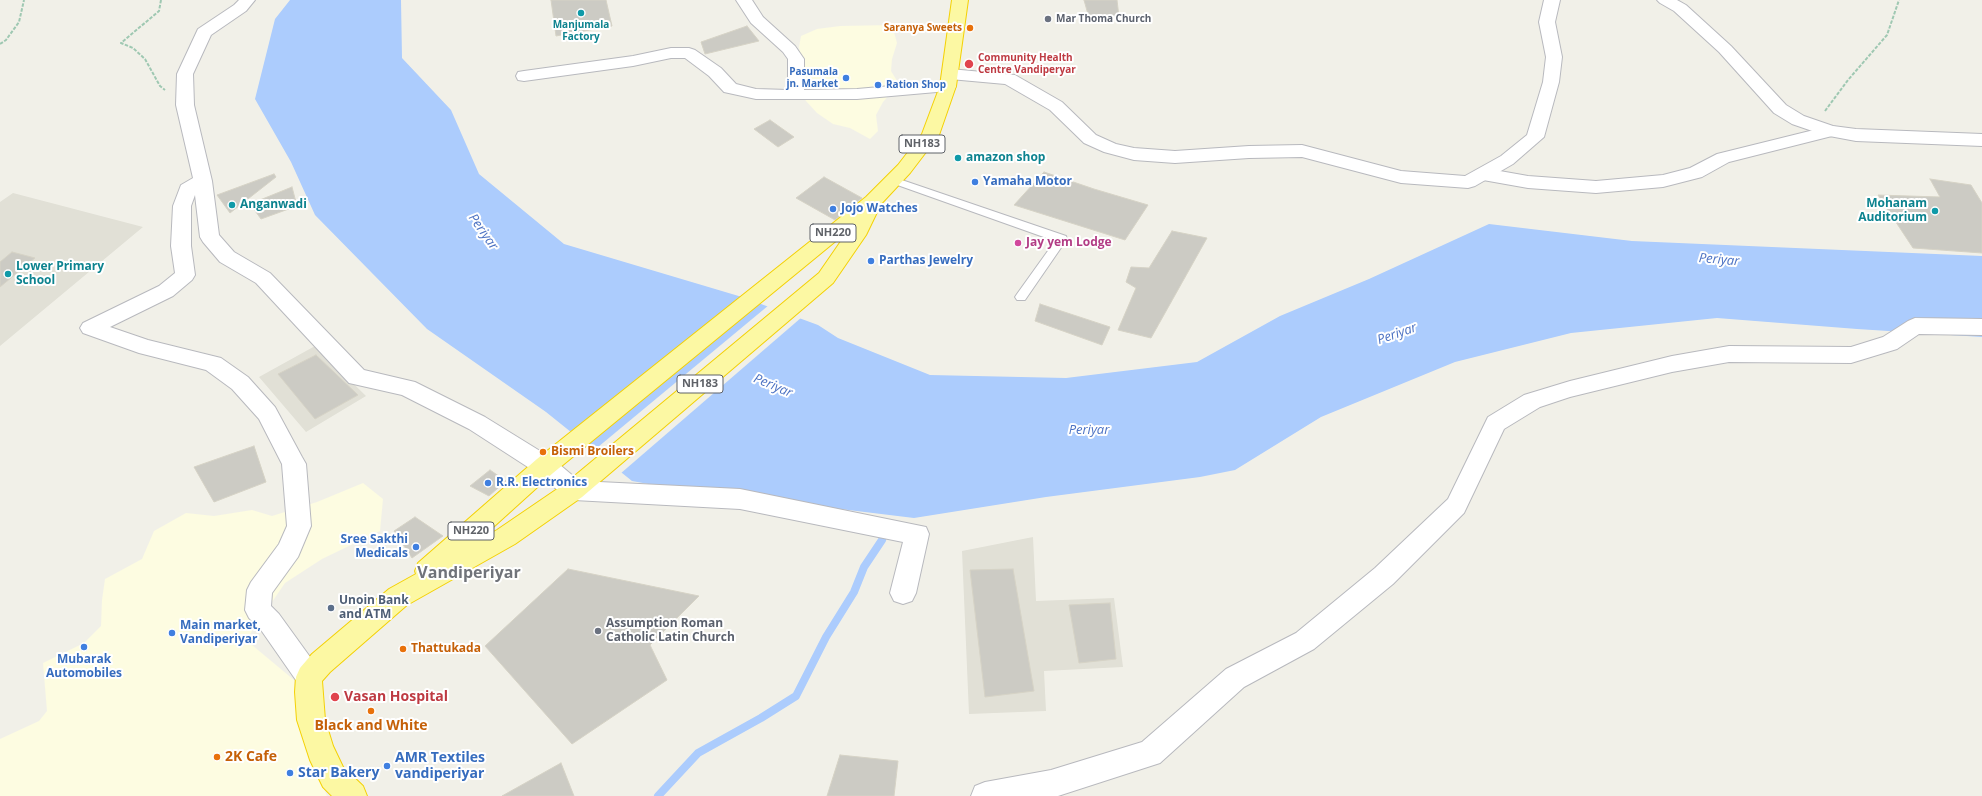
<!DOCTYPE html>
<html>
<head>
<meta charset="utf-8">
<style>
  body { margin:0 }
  canvas { display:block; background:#f1f0e8 }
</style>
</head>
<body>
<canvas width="1982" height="796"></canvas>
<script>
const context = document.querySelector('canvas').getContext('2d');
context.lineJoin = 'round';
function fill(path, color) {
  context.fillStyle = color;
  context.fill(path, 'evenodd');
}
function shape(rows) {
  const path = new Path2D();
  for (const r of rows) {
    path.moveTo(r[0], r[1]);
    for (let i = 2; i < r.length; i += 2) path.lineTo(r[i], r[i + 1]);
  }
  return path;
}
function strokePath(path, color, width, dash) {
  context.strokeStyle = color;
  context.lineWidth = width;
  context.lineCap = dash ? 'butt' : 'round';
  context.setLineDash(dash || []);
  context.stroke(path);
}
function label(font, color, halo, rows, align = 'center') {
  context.font = font + ' "Open Sans",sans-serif';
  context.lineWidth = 4;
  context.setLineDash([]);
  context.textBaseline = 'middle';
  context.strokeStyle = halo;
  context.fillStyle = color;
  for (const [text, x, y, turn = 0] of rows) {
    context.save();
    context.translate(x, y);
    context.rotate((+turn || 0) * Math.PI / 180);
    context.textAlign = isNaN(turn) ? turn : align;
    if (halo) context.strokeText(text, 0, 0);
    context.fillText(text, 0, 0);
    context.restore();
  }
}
fill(shape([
  [892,25,897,43,892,59,891,71,899,84,883,102,876,115,878,131,870,139,850,128,833,124,817,113,806,101,796,87,802,63,799,47,801,36,817,29,840,26],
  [363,483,383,499,380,531,322,559,285,583,246,640,294,680,301,735,327,796,0,796,0,739,39,721,47,711,43,663,84,643,101,626,102,600,105,579,142,559,154,531,186,513,214,516,252,510,272,516,317,502]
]), '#fdfce1');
fill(shape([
  [13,193,143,227,0,346,0,202],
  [315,346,366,396,306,432,259,377],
  [1033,537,1036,601,1114,598,1123,667,1044,671,1046,711,969,714,962,551]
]), '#e1e0d6');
fill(shape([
  [290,0,401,0,402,58,451,110,479,174,564,244,742,297,818,325,838,338,930,375,1066,378,1197,362,1280,316,1369,279,1489,224,1632,241,1982,256,1982,337,1857,329,1717,318,1571,333,1455,362,1321,417,1235,470,1200,477,1046,497,914,518,676,489,632,481,546,412,427,329,315,215,291,162,255,99,275,19]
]), '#acccfd');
fill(shape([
  [769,305,802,317,620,474,592,452]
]), '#f1f0e8');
strokePath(shape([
  [658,796,698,753,761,718,796,696,826,637,854,592,864,567,882,540]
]), '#acccfd', 8);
const building = shape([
  [551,0,606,0,612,26,556,36,551,0],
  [1084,0,1117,0,1119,17,1089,18,1084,0],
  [747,26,759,41,705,54,701,42,747,26],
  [770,120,794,137,778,147,754,129,770,120],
  [1044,172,1094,189,1148,205,1125,240,1014,205,1044,172],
  [274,174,276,177,230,213,217,195,274,174],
  [824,177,862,198,835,220,796,198,824,177],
  [1930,179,1971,185,1982,203,1982,253,1913,248,1878,195,1940,197,1930,179],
  [292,187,297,206,261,219,250,204,292,187],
  [1172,231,1207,238,1151,338,1118,330,1136,288,1126,282,1131,267,1149,268,1172,231],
  [12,252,35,258,0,287,0,262,12,252],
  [1040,304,1110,327,1102,345,1035,321,1040,304],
  [316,355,358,395,315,419,278,374,316,355],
  [254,446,266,482,214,502,194,467,254,446],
  [490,470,506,481,489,496,470,486,490,470],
  [415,517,443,536,412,558,394,531,415,517],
  [568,569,699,596,650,645,667,680,572,744,485,646,568,569],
  [1013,569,1034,691,985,697,970,570,1013,569],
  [1110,603,1116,659,1079,663,1069,605,1110,603],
  [840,755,898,761,894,796,827,796,840,755],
  [561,763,574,796,502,796,561,763]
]);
fill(building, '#cccbc4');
strokePath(building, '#d6d3c6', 1);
const service = shape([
  [893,177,1066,236,1067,239,1025,300,1017,300,1015,297,1017,294,1055,241,889,182,888,180,889,178,893,177]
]);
const minor = shape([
  [239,0,255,0,246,11,211,35,193,74,194,105,212,181,219,235,234,252,270,273,364,370,415,382,485,417,553,459,579,481,740,489,926,527,929,534,916,593,912,601,903,604,894,601,890,593,903,542,740,509,574,500,566,497,537,473,469,429,402,395,349,383,256,283,220,262,203,242,200,237,195,195,191,206,191,246,195,275,192,280,173,296,110,327,148,340,221,358,248,377,275,407,302,457,306,464,311,526,298,557,272,593,271,606,279,614,318,668,322,677,318,686,309,689,300,686,261,630,249,618,245,610,247,590,251,582,279,544,287,526,282,464,259,419,232,389,206,370,139,353,83,333,80,328,83,323,159,286,175,273,171,246,173,206,181,185,193,178,176,105,177,74,198,29,234,5,239,0],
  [736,0,752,0,763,17,795,46,804,59,804,90,857,89,948,81,954,82,956,86,954,90,948,91,857,99,756,99,724,92,709,76,685,58,671,58,633,66,524,81,518,80,516,76,518,72,524,71,633,56,671,48,689,48,695,50,721,68,736,84,756,89,788,90,788,59,783,52,751,23,736,0],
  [1830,126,1836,127,1839,131,1836,135,1729,162,1702,177,1663,187,1596,193,1528,188,1483,180,1477,178,1474,174,1477,170,1483,168,1528,176,1596,181,1663,175,1690,168,1717,154,1830,126],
  [1915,318,1982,319,1982,335,1919,334,1897,349,1851,363,1729,362,1672,372,1570,397,1540,407,1504,429,1464,513,1393,584,1314,649,1244,687,1160,763,1058,796,971,796,975,786,985,782,1051,770,1142,742,1226,669,1296,633,1375,568,1448,499,1488,417,1524,395,1570,381,1672,356,1729,346,1851,347,1883,337,1908,321,1915,318]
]);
const tertiary = shape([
  [1544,0,1560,0,1555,22,1562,57,1559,82,1544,137,1513,164,1475,186,1468,188,1401,183,1302,157,1249,158,1175,163,1134,160,1104,152,1084,143,1050,110,1005,84,950,79,944,78,942,74,944,70,950,69,1015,75,1062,102,1096,135,1116,144,1134,148,1175,151,1249,146,1302,145,1401,171,1465,176,1501,156,1527,135,1543,82,1546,57,1539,22,1544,0],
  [1657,0,1677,0,1686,5,1731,46,1786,105,1804,116,1833,126,1856,129,1982,134,1982,146,1856,141,1824,135,1792,124,1774,113,1719,52,1674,11,1660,3,1657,0]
]);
const trunk = shape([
  [952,0,968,0,956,86,939,135,910,173,881,204,866,235,833,283,582,497,515,544,407,605,330,672,322,681,325,720,333,746,343,767,363,786,367,796,332,796,323,787,310,760,297,720,295,692,296,677,300,668,312,654,389,589,416,574,415,571,418,563,537,459,866,197,898,165,922,134,940,86,952,0],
  [848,231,819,273,566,483,497,530,479,540,553,473,848,231]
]);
strokePath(service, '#b8b9be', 2);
strokePath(minor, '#b8b9be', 2);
strokePath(tertiary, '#b8b9be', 2);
strokePath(trunk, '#f4d105', 2);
strokePath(shape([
  [161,0,159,11,121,43,133,48,145,59,160,86,165,90],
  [0,44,6,40,19,22,24,0],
  [1825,111,1848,80,1887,35,1899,0]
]), '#9fc8b2', 2, [3.5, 1.5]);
fill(service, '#fff');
fill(minor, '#fff');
fill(tertiary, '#fff');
fill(trunk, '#fcf8a3');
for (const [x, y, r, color] of [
  [581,13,4,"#0f9aa8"],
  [1048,19,4,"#6b7280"],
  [970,28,4,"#e8710a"],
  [969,64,5,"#e0444e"],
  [846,78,4,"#3f7fe0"],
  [878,85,4,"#3f7fe0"],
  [958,158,4,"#0f9aa8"],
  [975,182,4,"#3f7fe0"],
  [232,205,4,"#0f9aa8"],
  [833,209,4,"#3f7fe0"],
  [1935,211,4,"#0f9aa8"],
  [1018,243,4,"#d1479c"],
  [871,261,4,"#3f7fe0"],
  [8,274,4,"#0f9aa8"],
  [543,452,4,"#e8710a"],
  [488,483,4,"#3f7fe0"],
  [416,547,4,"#3f7fe0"],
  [331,608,4,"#5c6f8a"],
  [598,631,4,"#6b7280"],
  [172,633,4,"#3f7fe0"],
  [84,647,4,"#3f7fe0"],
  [403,649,4,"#e8710a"],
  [335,697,5,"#e0444e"],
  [371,711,4,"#e8710a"],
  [217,757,4,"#e8710a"],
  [387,766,4,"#3f7fe0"],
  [290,773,4,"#3f7fe0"]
]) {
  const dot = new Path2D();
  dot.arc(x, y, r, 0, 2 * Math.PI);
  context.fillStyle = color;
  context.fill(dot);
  strokePath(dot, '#fff', 1.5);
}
label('bold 10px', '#5b616d', '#fff', [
  ["Mar Thoma Church",1056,19]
], 'left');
label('bold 10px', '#0d838f', '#fff', [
  ["Manjumala",581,25],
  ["Factory",581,37]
]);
label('bold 10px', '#c56008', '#fff', [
  ["Saranya Sweets",962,28]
], 'right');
label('bold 10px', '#be3a42', '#fff', [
  ["Community Health",978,58],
  ["Centre Vandiperyar",978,70]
], 'left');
label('bold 10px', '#366cbe', '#fff', [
  ["Pasumala",838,72],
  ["jn. Market",838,84],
  ["Ration Shop",886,85,"left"]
], 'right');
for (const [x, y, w] of [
  [922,144,46],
  [833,233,46],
  [700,384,46],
  [471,531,46]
]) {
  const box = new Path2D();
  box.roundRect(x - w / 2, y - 9, w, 18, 3);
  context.fillStyle = '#fff';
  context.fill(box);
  strokePath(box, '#5f6268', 1);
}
label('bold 11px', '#5f6268', null, [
  ["NH183",922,144],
  ["NH220",833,233],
  ["NH183",700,384],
  ["NH220",471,531]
]);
label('bold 12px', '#0d838f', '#fff', [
  ["amazon shop",966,158],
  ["Mohanam",1927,204,"right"],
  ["Auditorium",1927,218,"right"],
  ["Anganwadi",240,205],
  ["Lower Primary",16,267],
  ["School",16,281]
], 'left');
label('bold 12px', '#366cbe', '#fff', [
  ["Yamaha Motor",983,182],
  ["Jojo Watches",841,209],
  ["Parthas Jewelry",879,261],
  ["R.R. Electronics",496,483],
  ["Sree Sakthi",408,540,"right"],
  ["Medicals",408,554,"right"],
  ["Main market,",180,626],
  ["Vandiperiyar",180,640],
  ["Mubarak",84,660,"center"],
  ["Automobiles",84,674,"center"]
], 'left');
label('bold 12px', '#b23c85', '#fff', [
  ["Jay yem Lodge",1026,243]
], 'left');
label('bold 12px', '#c56008', '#fff', [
  ["Bismi Broilers",551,452],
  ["Thattukada",411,649]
], 'left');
label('bold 12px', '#4e5e75', '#fff', [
  ["Unoin Bank",339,601],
  ["and ATM",339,615]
], 'left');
label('bold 12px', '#5b616d', '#fff', [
  ["Assumption Roman",606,624],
  ["Catholic Latin Church",606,638]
], 'left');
label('italic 13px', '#4c72c3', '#fff', [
  ["Periyar",483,232,55],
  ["Periyar",1719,260,5],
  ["Periyar",1397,334,-19],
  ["Periyar",773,386,23],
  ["Periyar",1089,430]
]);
label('bold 14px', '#be3a42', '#fff', [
  ["Vasan Hospital",344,697]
], 'left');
label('bold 14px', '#c56008', '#fff', [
  ["Black and White",371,726],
  ["2K Cafe",225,757,"left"]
]);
label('bold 14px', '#366cbe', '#fff', [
  ["AMR Textiles",395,758],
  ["vandiperiyar",395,774],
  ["Star Bakery",298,773]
], 'left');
label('bold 16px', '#70737a', '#fff', [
  ["Vandiperiyar",469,573]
]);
</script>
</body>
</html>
